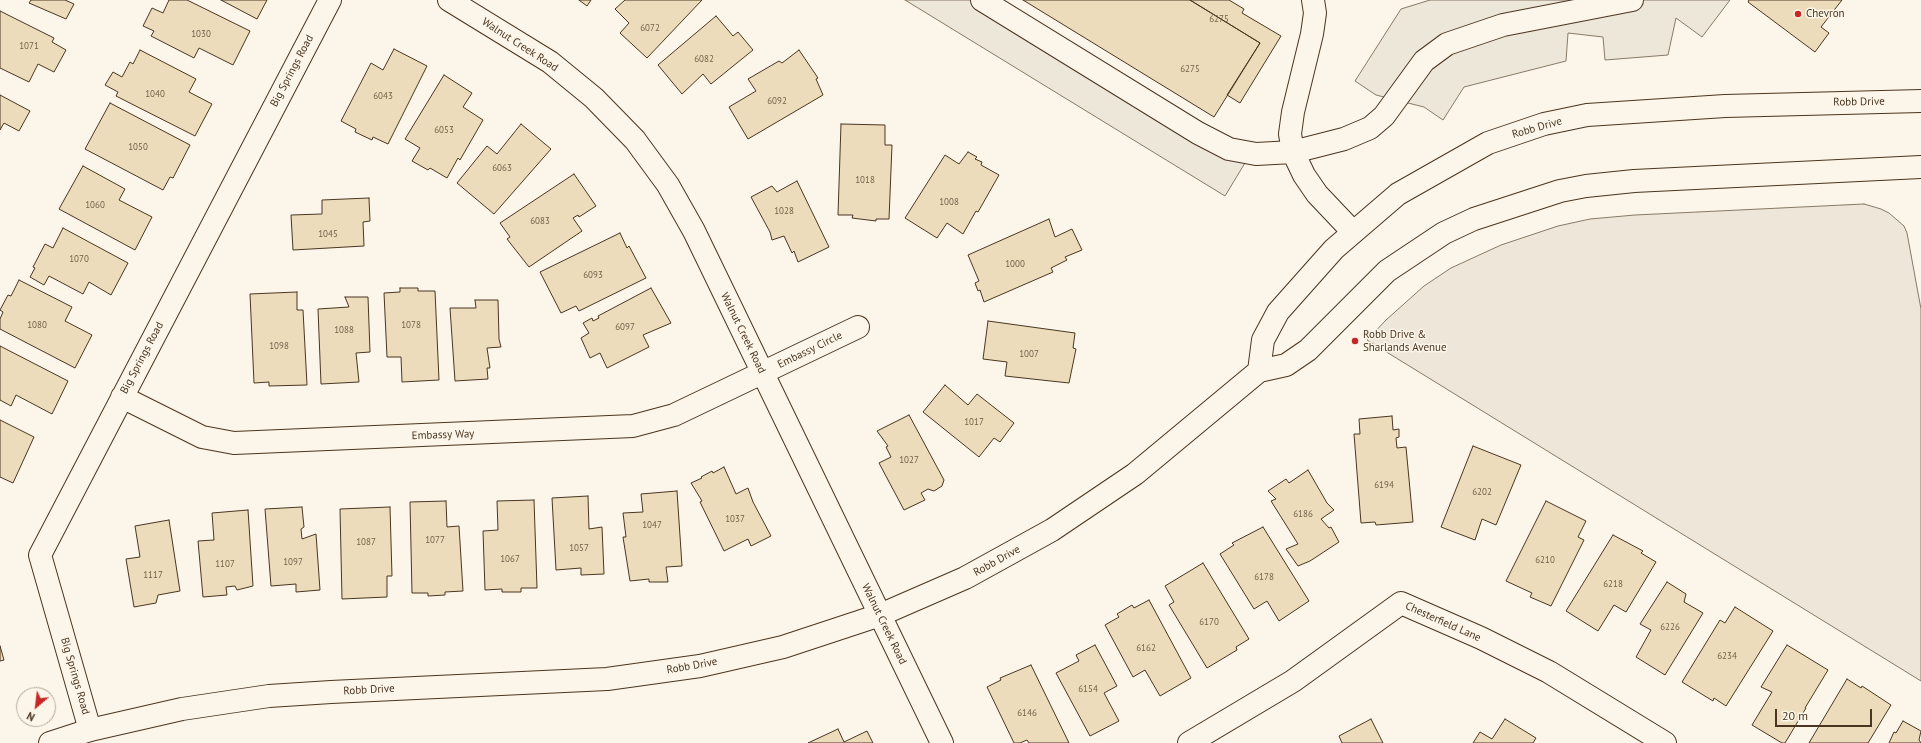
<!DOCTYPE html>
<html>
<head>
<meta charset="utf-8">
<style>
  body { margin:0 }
  #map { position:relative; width:1921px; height:743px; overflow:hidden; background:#fbf6e9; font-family:"PT Sans",sans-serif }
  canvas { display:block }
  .north { position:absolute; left:16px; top:687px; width:40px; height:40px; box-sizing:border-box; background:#fbf6e9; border:1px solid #b4a999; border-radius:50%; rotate:208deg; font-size:11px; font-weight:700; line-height:16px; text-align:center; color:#4a3520 }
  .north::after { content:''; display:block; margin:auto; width:14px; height:18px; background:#c62828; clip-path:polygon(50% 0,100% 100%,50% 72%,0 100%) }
  .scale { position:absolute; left:1775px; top:709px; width:97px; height:18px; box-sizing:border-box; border:2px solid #4a3520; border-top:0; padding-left:5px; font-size:12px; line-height:14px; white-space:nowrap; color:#4a3520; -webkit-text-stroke:3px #fbf6e9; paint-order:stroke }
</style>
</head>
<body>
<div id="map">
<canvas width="1921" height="743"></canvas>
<div class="north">N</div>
<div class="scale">20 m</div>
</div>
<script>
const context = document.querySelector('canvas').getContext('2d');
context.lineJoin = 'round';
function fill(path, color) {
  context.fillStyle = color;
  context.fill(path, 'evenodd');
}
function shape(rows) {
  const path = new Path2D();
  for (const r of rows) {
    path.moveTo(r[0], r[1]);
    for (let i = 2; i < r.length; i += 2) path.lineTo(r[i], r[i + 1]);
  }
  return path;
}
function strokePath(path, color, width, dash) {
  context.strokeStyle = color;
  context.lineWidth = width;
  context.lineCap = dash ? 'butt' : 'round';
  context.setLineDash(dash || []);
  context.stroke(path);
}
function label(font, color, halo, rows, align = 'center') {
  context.font = font + ' "PT Sans",sans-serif';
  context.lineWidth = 3;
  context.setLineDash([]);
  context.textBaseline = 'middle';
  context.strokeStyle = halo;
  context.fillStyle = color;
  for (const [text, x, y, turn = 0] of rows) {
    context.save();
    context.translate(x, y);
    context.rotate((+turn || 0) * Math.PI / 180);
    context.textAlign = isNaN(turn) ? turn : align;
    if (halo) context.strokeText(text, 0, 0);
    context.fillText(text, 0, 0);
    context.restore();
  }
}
const green = shape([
  [1864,204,1881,209,1889,213,1904,226,1907,233,1921,309,1921,681,1367,340,1386,320,1424,286,1451,268,1501,245,1558,226,1590,219,1635,215,1864,204]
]);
fill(green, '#ede6d9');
strokePath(green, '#887966', 1);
const parking = shape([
  [905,0,982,0,1251,153,1225,196,905,0],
  [1430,0,1730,0,1702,37,1676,18,1668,55,1605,60,1603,37,1568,33,1566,61,1464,87,1443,120,1424,107,1376,95,1355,81,1401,9,1430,0]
]);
fill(parking, '#ede7d9');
strokePath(parking, '#887966', 1);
const building = shape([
  [31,0,65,0,74,4,66,19,29,3,31,0],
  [169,0,187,0,250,31,233,65,199,48,194,58,151,36,154,31,143,26,152,8,163,13,169,0],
  [221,0,267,0,257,19,221,0],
  [579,0,591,0,587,6,579,0],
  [625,0,702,0,647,58,620,33,629,23,615,9,625,0],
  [1023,0,1190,0,1260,43,1214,117,1023,0],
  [1190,0,1229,0,1244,9,1242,13,1281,36,1240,103,1227,95,1260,43,1190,0],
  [1749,0,1842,0,1821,27,1829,33,1815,52,1748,2,1749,0],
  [0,11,54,38,52,42,66,50,54,72,38,64,29,82,0,68,0,11],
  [716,16,733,36,738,32,753,50,711,84,703,74,682,94,658,65,716,16],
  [394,49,427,66,388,144,373,137,372,140,355,132,356,129,341,121,371,63,383,70,394,49],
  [140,50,196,79,189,92,212,104,195,136,116,96,118,92,105,85,113,72,122,77,130,62,133,64,140,50],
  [799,50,818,78,816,79,823,95,748,139,729,107,756,91,748,79,779,61,782,63,799,50],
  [444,75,472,93,463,107,483,120,460,160,458,158,447,178,430,168,428,170,412,161,420,148,405,139,444,75],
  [0,95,30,111,19,131,4,123,0,130,0,95],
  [110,103,190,145,173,178,170,177,163,190,85,149,110,103],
  [521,124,551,149,494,214,457,183,487,146,497,154,521,124],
  [841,124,885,125,885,145,892,145,889,219,876,219,876,221,852,218,853,215,838,215,841,124],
  [968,152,977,157,975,159,982,162,981,165,999,175,978,212,976,211,963,234,947,223,937,238,905,218,945,155,959,164,968,152],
  [83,166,125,189,119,200,152,217,135,250,59,209,83,166],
  [574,174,596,206,579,217,578,215,573,218,582,231,529,267,507,239,510,237,500,223,574,174],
  [797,181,829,247,798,262,794,251,792,253,784,236,772,240,770,232,751,197,772,186,777,192,797,181],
  [369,198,370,221,363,222,364,246,293,250,291,215,322,214,322,200,369,198],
  [1049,219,1055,237,1072,229,1082,250,1065,257,1067,260,1051,268,1053,272,984,302,980,290,978,291,975,283,979,281,968,255,1049,219],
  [63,228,128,263,111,295,89,282,83,294,49,276,44,285,30,277,35,268,33,267,45,244,53,248,63,228],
  [620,233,627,248,629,246,646,278,579,311,576,306,561,313,540,272,620,233],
  [19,280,72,307,65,321,92,335,75,368,0,329,0,319,3,312,0,310,8,295,11,296,19,280],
  [400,288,418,288,418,291,435,291,439,380,402,382,401,357,387,357,384,293,400,292,400,288],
  [651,288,671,323,643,335,649,347,607,368,600,353,590,358,581,338,589,333,583,323,592,318,593,321,599,318,598,316,651,288],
  [297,292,297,310,303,310,307,385,269,386,269,382,254,383,250,294,297,292],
  [345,297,368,297,370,352,356,353,359,382,321,384,318,309,349,307,345,297],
  [475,300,498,300,499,339,501,347,487,348,490,368,487,368,488,379,455,381,450,308,476,308,475,300],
  [988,321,1075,333,1073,348,1076,349,1069,383,1005,376,1007,362,983,359,988,321],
  [0,346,68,381,52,414,16,395,11,406,0,400,0,346],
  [945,385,968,405,977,394,1014,423,1000,442,994,438,979,457,923,412,945,385],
  [909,415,944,480,942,486,934,491,928,489,921,493,925,500,904,510,879,463,891,457,886,447,888,446,877,431,909,415],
  [1392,416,1393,430,1399,429,1399,437,1396,438,1397,448,1406,447,1413,522,1376,525,1375,522,1361,523,1354,434,1360,434,1359,419,1392,416],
  [0,420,34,437,13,483,0,477,0,420],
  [1473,446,1521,465,1496,525,1482,519,1475,540,1441,527,1473,446],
  [724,467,736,494,748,488,753,502,771,536,751,546,748,539,724,551,700,502,702,501,691,483,702,478,701,477,712,471,713,473,724,467],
  [1308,470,1327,503,1334,510,1321,519,1329,528,1331,527,1339,542,1310,561,1298,566,1286,549,1298,544,1271,501,1276,499,1268,491,1286,479,1289,483,1308,470],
  [677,491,682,566,666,567,668,582,649,582,649,579,630,581,623,537,626,537,623,513,643,512,641,494,677,491],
  [588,496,589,529,602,527,604,574,581,575,581,568,556,570,552,498,588,496],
  [534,500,537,588,521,588,521,592,502,592,502,589,485,590,483,531,498,530,497,501,534,500],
  [446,501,447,527,459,526,463,591,445,592,445,595,428,596,428,593,412,593,410,502,446,501],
  [1546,501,1586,521,1578,537,1584,540,1551,606,1530,597,1532,593,1506,581,1546,501],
  [302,507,304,527,301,529,302,539,316,534,320,590,296,592,296,584,271,586,265,509,302,507],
  [390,507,392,576,387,576,387,597,342,599,340,509,390,507],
  [248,510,253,586,237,590,235,586,226,587,227,595,203,597,198,541,214,540,212,513,248,510],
  [169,520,180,591,158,595,156,603,134,607,126,559,140,557,135,526,169,520],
  [1263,527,1309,601,1279,621,1267,601,1254,609,1220,554,1234,545,1232,543,1263,527],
  [1613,535,1643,551,1641,553,1656,562,1626,612,1614,605,1598,631,1566,611,1613,535],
  [1203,563,1249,639,1236,647,1237,650,1207,668,1169,605,1174,602,1165,586,1203,563],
  [1667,582,1686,594,1684,602,1703,613,1665,675,1636,657,1651,630,1640,624,1667,582],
  [1149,600,1191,678,1160,696,1145,670,1133,677,1105,625,1119,617,1117,614,1132,605,1134,608,1149,600],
  [1735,607,1773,631,1726,706,1714,698,1713,701,1682,682,1720,620,1725,623,1735,607],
  [1095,645,1117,686,1104,693,1119,721,1090,736,1056,673,1079,661,1076,655,1095,645],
  [1787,645,1828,670,1805,708,1806,708,1785,743,1782,743,1752,725,1772,692,1761,687,1787,645],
  [0,646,4,660,0,661,0,646],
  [1031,665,1069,743,1029,743,1027,740,1020,743,1014,743,987,687,1001,680,1000,678,1031,665],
  [1847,679,1861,688,1862,686,1891,705,1868,743,1809,743,1847,679],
  [1371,719,1383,743,1342,743,1339,736,1371,719],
  [1505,719,1536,738,1533,743,1473,743,1480,732,1492,739,1505,719],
  [1903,721,1921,731,1919,740,1921,743,1889,743,1894,732,1896,733,1903,721],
  [838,729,844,742,867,731,873,743,808,743,838,729]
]);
fill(building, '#ecdcbc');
strokePath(building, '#4a3520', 1);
const minor = shape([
  [449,0,550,62,594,98,635,140,668,185,694,231,942,743],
  [982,0,1198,133,1229,149,1256,154,1293,152,1344,139,1370,128,1384,116,1424,61,1447,44,1503,25,1632,0],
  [1313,0,1315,13,1312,34,1293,112,1290,134,1293,152,1304,175,1317,194,1353,232],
  [122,397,202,437,234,443,633,426,674,415,858,327],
  [90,730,40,555,330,0],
  [1189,743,1293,681,1401,603,1481,638,1549,672,1665,743]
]);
const major = shape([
  [1259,371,1263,340,1278,312,1334,249,1398,194,1488,143,1544,124,1587,115,1725,106,1921,101],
  [50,743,90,730,182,709,269,696,331,692,607,679,700,666,783,647,880,615,965,578,1052,530,1135,474,1259,371,1286,365,1308,350,1387,271,1444,233,1474,219,1560,191,1586,186,1634,181,1921,167]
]);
strokePath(minor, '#4a3520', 24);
strokePath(major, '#4a3520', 24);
strokePath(minor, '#fbf6e9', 22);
strokePath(major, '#fbf6e9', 22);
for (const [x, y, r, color] of [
  [1798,14,4,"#c62828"],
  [1355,341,4,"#c62828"]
]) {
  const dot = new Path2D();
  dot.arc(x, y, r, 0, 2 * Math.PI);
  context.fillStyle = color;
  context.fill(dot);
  strokePath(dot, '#fbf6e9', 1.5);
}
label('9px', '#725f47', null, [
  ["6275",1219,19],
  ["6072",650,28],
  ["1030",201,34],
  ["1071",29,46],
  ["6082",704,59],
  ["6275",1190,69],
  ["1040",155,94],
  ["6043",383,96],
  ["6092",777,101],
  ["6053",444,130],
  ["1050",138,147],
  ["6063",502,168],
  ["1018",865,180],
  ["1008",949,202],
  ["1060",95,205],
  ["1028",784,211],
  ["6083",540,221],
  ["1045",328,234],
  ["1070",79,259],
  ["1000",1015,264],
  ["6093",593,275],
  ["1080",37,325],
  ["1078",411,325],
  ["6097",625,327],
  ["1088",344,330],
  ["1098",279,346],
  ["1007",1029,354],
  ["1017",974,422],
  ["1027",909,460],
  ["6194",1384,485],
  ["6202",1482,492],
  ["6186",1303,514],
  ["1037",735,519],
  ["1047",652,525],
  ["1077",435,540],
  ["1087",366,542],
  ["1057",579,548],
  ["1067",510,559],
  ["6210",1545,560],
  ["1097",293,562],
  ["1107",225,564],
  ["1117",153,575],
  ["6178",1264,577],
  ["6218",1613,584],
  ["6170",1209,622],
  ["6226",1670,627],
  ["6162",1146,648],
  ["6234",1727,656],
  ["6154",1088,689],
  ["6146",1027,713]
]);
label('11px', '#4a3520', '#fbf6e9', [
  ["Chevron",1806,14],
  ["Robb Drive &",1363,335],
  ["Sharlands Avenue",1363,348]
], 'left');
label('11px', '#4a3520', '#fbf6e9', [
  ["Walnut Creek Road",520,45,33],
  ["Big Springs Road",292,71,-62],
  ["Robb Drive",1859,102,-1],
  ["Robb Drive",1537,128,-16],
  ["Walnut Creek Road",743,333,64],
  ["Embassy Circle",810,350,-26],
  ["Big Springs Road",142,358,-62],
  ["Embassy Way",443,435,-2],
  ["Robb Drive",997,561,-29],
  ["Chesterfield Lane",1443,622,24],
  ["Walnut Creek Road",884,624,64],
  ["Robb Drive",692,666,-10],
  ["Big Springs Road",75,676,74],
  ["Robb Drive",369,690,-3]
]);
</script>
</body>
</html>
